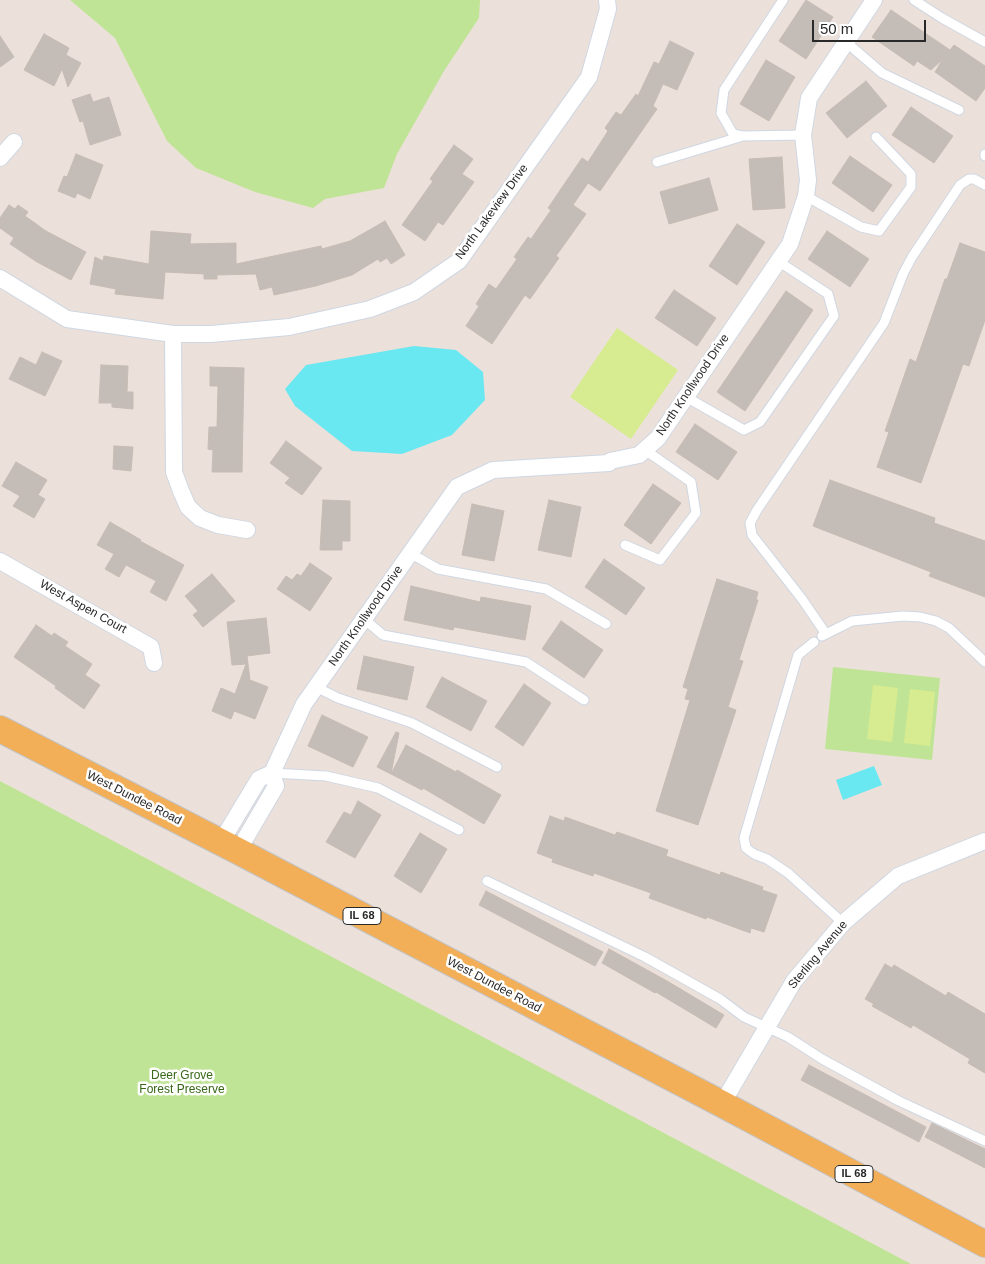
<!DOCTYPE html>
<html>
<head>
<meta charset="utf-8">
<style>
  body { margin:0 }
  #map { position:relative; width:985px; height:1264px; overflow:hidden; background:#ece0da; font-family:Helvetica,sans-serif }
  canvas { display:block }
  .scale { position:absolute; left:812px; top:20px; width:114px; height:22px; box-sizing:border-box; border:2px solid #292929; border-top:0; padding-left:6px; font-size:15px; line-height:18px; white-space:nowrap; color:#292929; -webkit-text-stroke:4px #fff; paint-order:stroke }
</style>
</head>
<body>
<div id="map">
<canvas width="985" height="1264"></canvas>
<div class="scale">50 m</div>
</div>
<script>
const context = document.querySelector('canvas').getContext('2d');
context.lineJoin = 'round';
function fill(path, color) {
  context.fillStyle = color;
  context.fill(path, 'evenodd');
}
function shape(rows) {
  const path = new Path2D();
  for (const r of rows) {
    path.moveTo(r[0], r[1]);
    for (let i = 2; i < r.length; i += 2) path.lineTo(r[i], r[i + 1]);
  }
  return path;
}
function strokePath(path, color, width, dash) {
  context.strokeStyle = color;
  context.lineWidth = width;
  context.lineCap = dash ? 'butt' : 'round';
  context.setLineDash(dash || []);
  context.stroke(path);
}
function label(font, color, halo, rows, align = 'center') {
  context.font = font + ' Helvetica,sans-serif';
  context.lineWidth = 5;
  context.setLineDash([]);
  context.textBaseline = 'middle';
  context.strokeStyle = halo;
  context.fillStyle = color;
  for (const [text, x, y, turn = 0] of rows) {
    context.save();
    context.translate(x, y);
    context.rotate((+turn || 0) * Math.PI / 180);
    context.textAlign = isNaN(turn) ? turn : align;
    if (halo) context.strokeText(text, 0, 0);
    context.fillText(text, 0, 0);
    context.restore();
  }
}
fill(shape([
  [70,0,480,0,479,18,444,71,397,154,384,188,325,199,313,208,255,192,196,168,167,141,115,38],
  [833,667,940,678,932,760,825,749],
  [0,781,72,819,911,1264,0,1264]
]), '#c0e495');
fill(shape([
  [617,328,678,370,631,439,570,397],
  [873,685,898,688,892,742,867,739],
  [910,689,935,692,930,746,904,743]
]), '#d7ec90');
fill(shape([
  [414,346,456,350,483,372,485,400,452,435,402,454,352,451,295,406,285,389,306,365],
  [874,766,882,785,843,800,836,780]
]), '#6ae8f1');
const building = shape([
  [806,0,833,17,806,59,779,41,806,0],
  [891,10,950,50,954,45,985,66,985,88,976,101,935,72,943,59,931,70,917,61,914,66,872,37,891,10],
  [44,34,69,48,66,55,81,63,68,87,62,69,54,86,24,70,44,34],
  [0,36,14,57,0,67,0,36],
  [670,41,694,53,677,90,663,84,653,106,657,109,600,191,588,183,573,205,586,214,556,256,559,258,530,299,525,295,492,344,466,326,479,306,476,304,489,284,496,289,517,259,514,257,528,237,531,239,551,210,548,208,582,158,588,162,608,131,605,128,616,112,621,115,636,94,638,96,654,62,659,64,670,41],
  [766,60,795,77,769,121,740,104,766,60],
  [866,81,887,106,847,138,826,113,866,81],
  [90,94,93,102,109,97,121,135,90,145,83,121,80,122,72,100,90,94],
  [911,107,953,136,934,163,892,135,911,107],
  [454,145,473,159,462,174,474,182,443,225,438,222,425,241,402,225,433,181,430,179,454,145],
  [76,154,103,165,90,199,77,193,75,198,58,191,64,176,67,177,76,154],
  [850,156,892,185,873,212,832,183,850,156],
  [782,157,785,208,753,210,749,159,782,157],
  [709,178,718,210,669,224,660,192,709,178],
  [9,205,15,209,18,205,28,212,25,216,46,231,86,252,71,280,37,262,10,244,14,238,0,228,0,218,9,205],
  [385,221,405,255,391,264,387,258,380,262,378,259,352,275,316,286,274,295,272,287,260,290,256,274,217,275,217,279,204,279,204,274,165,272,163,299,115,294,116,289,90,284,95,257,103,261,104,256,149,264,151,231,191,234,190,244,236,243,236,264,321,246,322,249,350,241,385,221],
  [737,224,765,242,737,285,709,266,737,224],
  [827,231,869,259,850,287,808,259,827,231],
  [960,243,985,252,985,320,969,366,963,364,921,483,877,467,889,432,885,431,910,359,916,362,945,279,947,279,960,243],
  [674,290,716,318,697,346,655,318,674,290],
  [786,291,813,310,745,411,717,392,786,291],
  [42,352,62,361,45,396,9,379,20,357,36,365,42,352],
  [101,365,128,366,127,392,133,392,133,409,112,407,112,403,99,403,101,365],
  [210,367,244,368,242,472,212,472,213,450,208,449,209,427,217,427,218,386,210,386,210,367],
  [695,424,737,452,718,480,676,452,695,424],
  [286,441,322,468,302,495,285,483,290,478,270,463,286,441],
  [114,446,133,447,131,471,113,469,114,446],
  [16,462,47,480,38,495,45,499,34,518,13,506,20,496,2,486,16,462],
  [830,480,935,518,934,523,985,541,985,597,929,576,931,572,813,526,830,480],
  [653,484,681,503,651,544,624,525,653,484],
  [323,500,350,501,350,541,342,541,342,550,320,550,323,500],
  [549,500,581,507,571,557,538,550,549,500],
  [472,504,504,511,494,561,462,555,472,504],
  [110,522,141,540,140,541,184,565,166,601,150,592,156,581,126,565,119,577,105,569,114,554,97,545,110,522],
  [604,559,645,588,626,615,585,587,604,559],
  [310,563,332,578,310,611,277,589,286,576,292,580,297,574,301,576,310,563],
  [212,574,235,601,203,627,193,615,198,611,185,596,212,574],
  [717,579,758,592,756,600,758,600,739,660,743,661,728,707,736,710,698,825,656,811,690,700,685,699,688,689,683,687,717,579],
  [411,586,480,602,481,597,531,606,525,640,454,627,453,630,404,620,411,586],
  [266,618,270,653,247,656,250,680,268,687,255,719,234,711,231,719,212,711,221,688,235,694,246,664,232,665,227,622,266,618],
  [561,621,603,650,584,678,542,649,561,621],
  [36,625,52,636,54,633,68,642,65,646,92,664,85,675,100,685,84,709,55,688,56,686,14,657,36,625],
  [364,656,414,667,407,700,357,689,364,656],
  [442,677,487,701,471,731,426,707,442,677],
  [524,684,551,703,523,746,495,727,524,684],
  [322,715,368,737,353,767,308,746,322,715],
  [396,732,399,733,391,774,377,767,396,732],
  [406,745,456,772,457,770,501,795,484,824,423,788,422,790,391,774,406,745],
  [358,801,381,815,355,858,326,842,344,812,351,815,358,801],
  [550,816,564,821,565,817,615,835,617,832,668,850,666,856,720,875,721,872,763,887,762,890,777,895,764,932,751,928,750,933,707,917,706,919,649,898,651,893,594,873,593,876,552,862,553,859,537,853,550,816],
  [420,833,447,849,421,893,394,876,420,833],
  [486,891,603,952,595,966,479,905,486,891],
  [609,949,667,981,724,1015,716,1028,656,992,655,993,602,963,609,949],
  [885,964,892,968,894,965,946,996,948,992,985,1014,985,1073,968,1063,970,1059,913,1025,911,1028,872,1006,874,1004,865,999,885,964],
  [809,1065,926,1127,919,1142,801,1080,809,1065],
  [932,1123,985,1149,985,1168,925,1137,932,1123]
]);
fill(building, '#c4bcb6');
strokePath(building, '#c7bcb4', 1);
const service = shape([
  [914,0,942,18,985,42],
  [846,42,882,73,959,110],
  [743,136,733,134,721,113,724,90,783,0],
  [985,154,985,156],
  [657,162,743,136,803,135],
  [806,196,861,227,879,231,911,187,911,174,876,137],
  [686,397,744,430,760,422,834,316,828,294,778,261],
  [625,545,660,560,696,513,691,482,645,450],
  [410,553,438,569,546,589,606,624],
  [364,619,383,635,526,662,584,700],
  [826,634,802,599,752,535,750,523,757,510,884,323,903,274,912,257,960,185,969,179,974,179,985,185],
  [822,636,852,621,903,616,920,617,936,621,949,628,985,662],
  [814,642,798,655,744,838,746,848,754,854,767,859,788,873,843,923],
  [316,687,338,698,412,723,497,767],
  [272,773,326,776,378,788,459,830],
  [487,881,645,957,720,999,744,1017,788,1037,822,1059,899,1101,985,1141]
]);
const minor = shape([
  [0,158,14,142],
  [0,278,67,319,173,334,211,334,289,327,370,309,414,292,459,261,589,77,608,9,607,0],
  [173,334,174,472,181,491,188,507,200,518,218,525,247,530],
  [0,561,151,647,154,663],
  [221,842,259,779,272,773,304,704,457,487,493,470,609,463,610,461,639,455,658,438,790,244,806,196,808,180,803,135,809,98,874,0],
  [238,851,276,786,272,773],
  [722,1104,794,981,843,923,898,876,985,841]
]);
const primary = shape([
  [0,729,238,851,722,1104,985,1244]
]);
strokePath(service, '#cfd7e2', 11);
strokePath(minor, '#cfd7e2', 18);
strokePath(primary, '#c3c3c3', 28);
strokePath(service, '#fff', 9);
strokePath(minor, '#fff', 16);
strokePath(primary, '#f3af57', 26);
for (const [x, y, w] of [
  [362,916,38],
  [854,1174,38]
]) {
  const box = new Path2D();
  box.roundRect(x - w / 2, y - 8.5, w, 17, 4);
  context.fillStyle = '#fff';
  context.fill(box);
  strokePath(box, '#292929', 1);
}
label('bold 11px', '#292929', null, [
  ["IL 68",362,916],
  ["IL 68",854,1174]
]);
label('12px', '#292929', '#fff', [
  ["North Lakeview Drive",492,212,-54],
  ["North Knollwood Drive",693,385,-56],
  ["West Aspen Court",83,607,29],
  ["North Knollwood Drive",366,616,-55],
  ["West Dundee Road",134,798,27],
  ["Sterling Avenue",818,955,-50],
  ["West Dundee Road",494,985,28]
]);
label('12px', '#386718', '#fff', [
  ["Deer Grove",182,1076],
  ["Forest Preserve",182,1090]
]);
</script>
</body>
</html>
